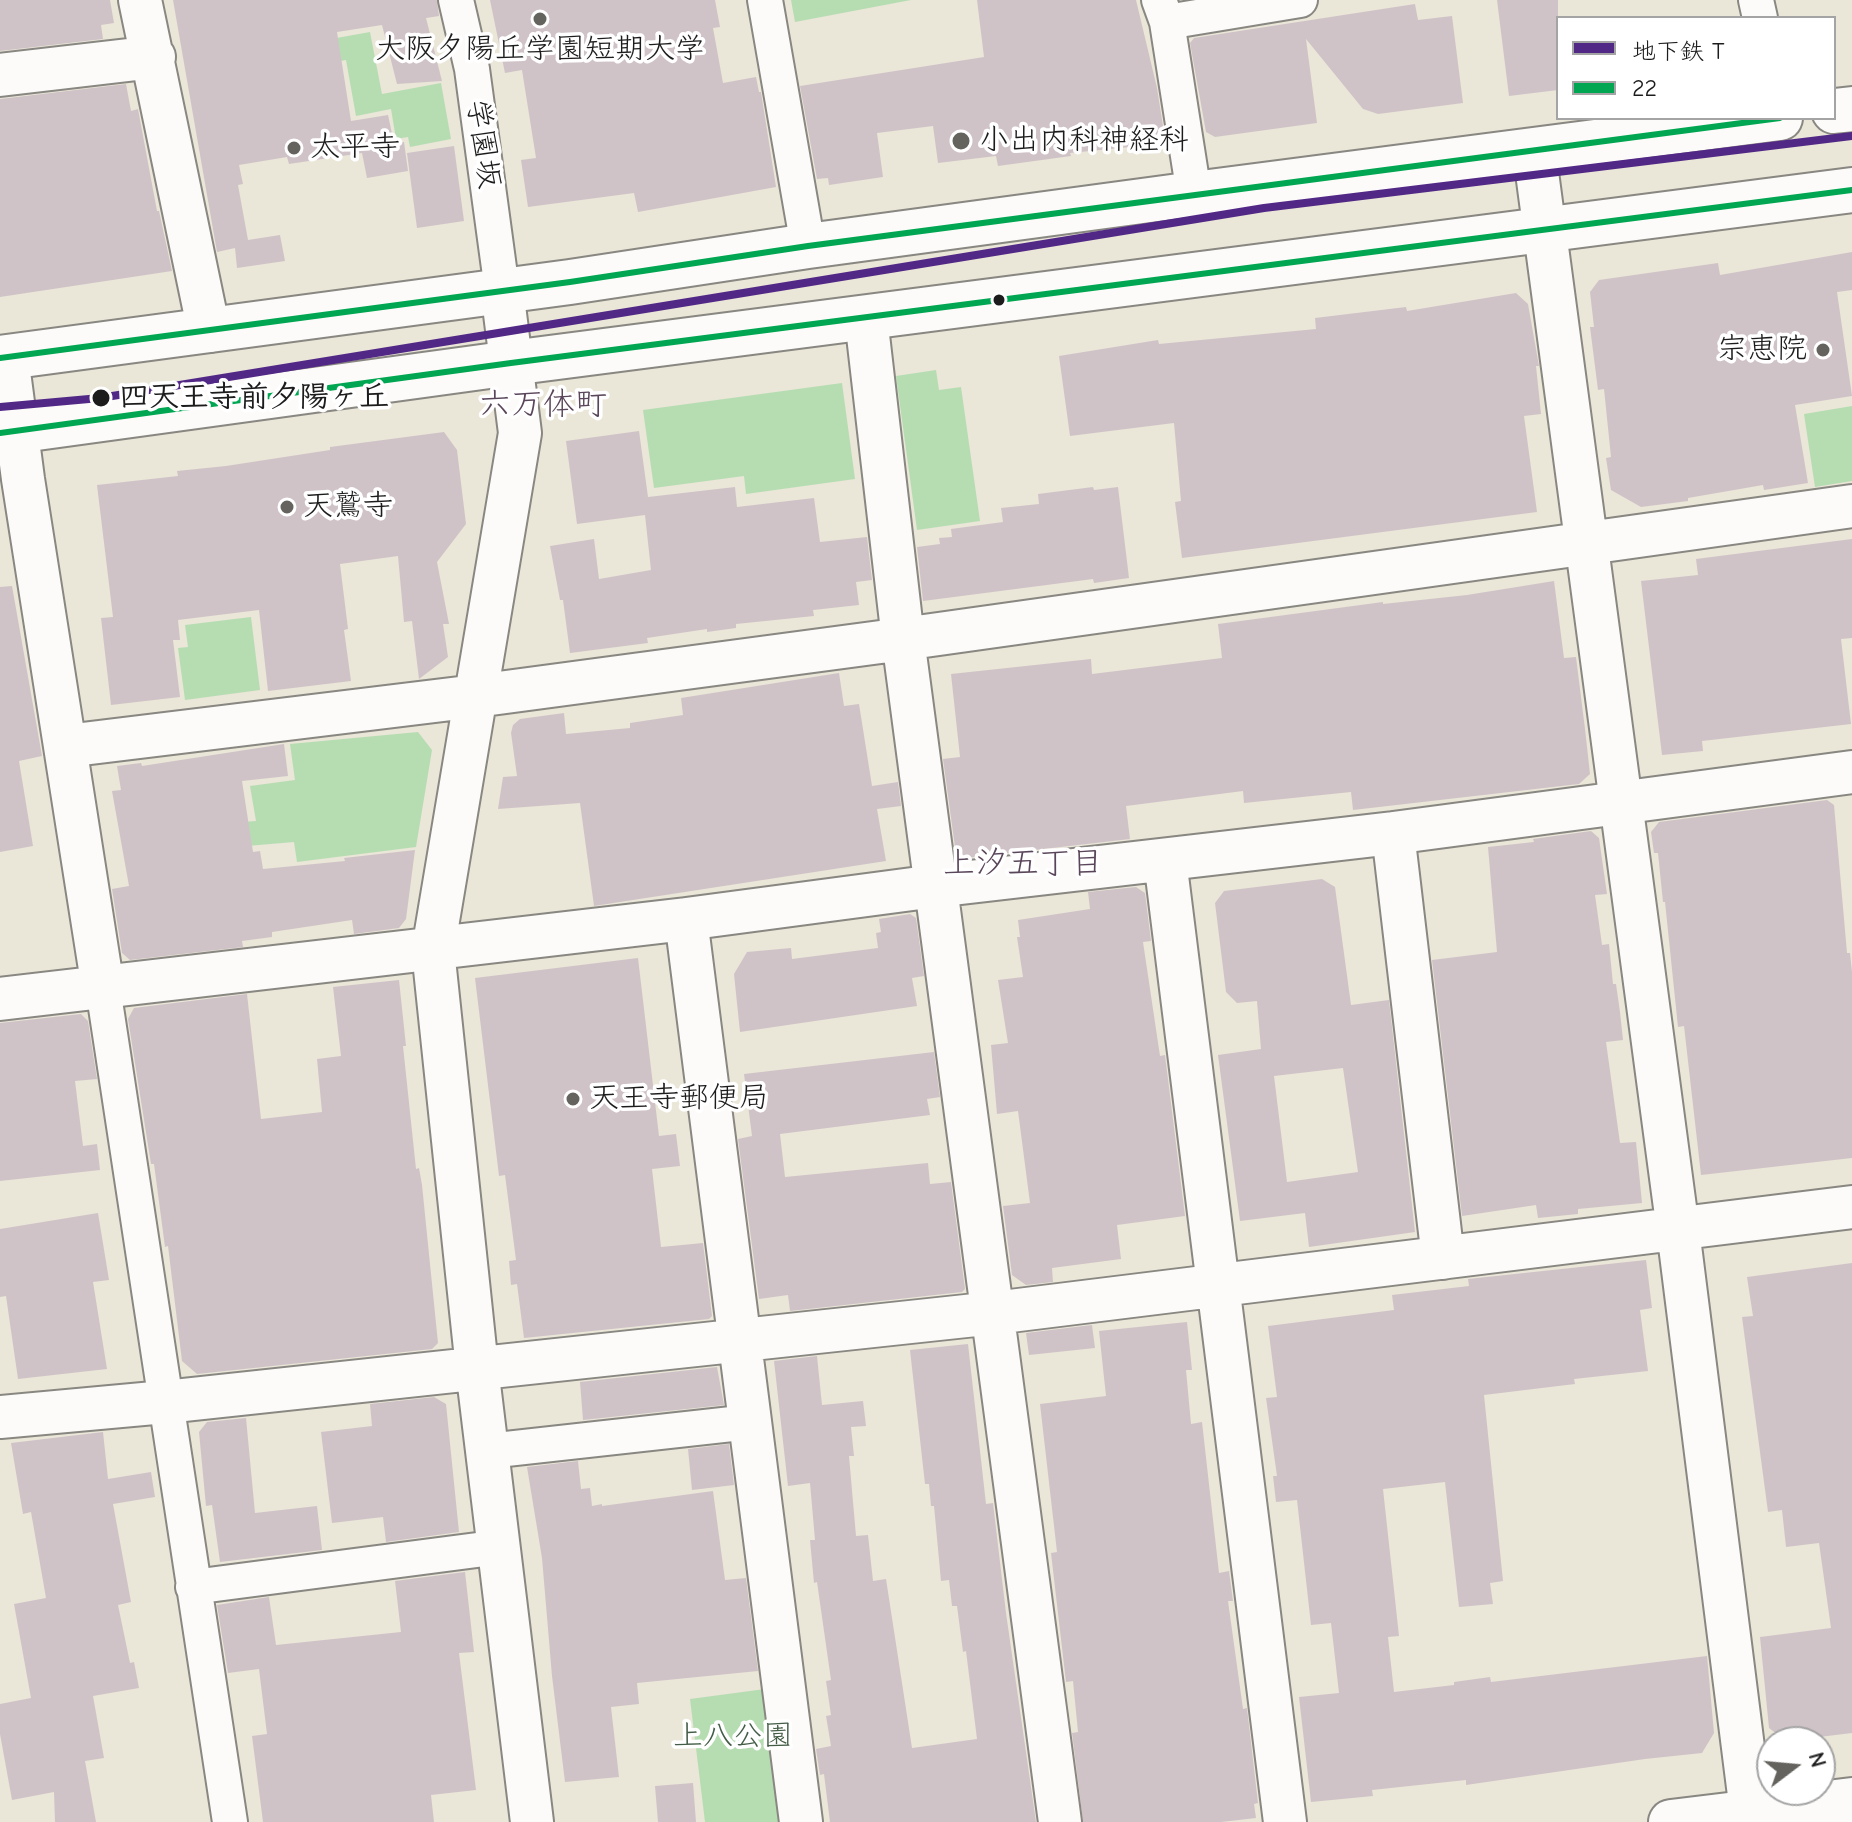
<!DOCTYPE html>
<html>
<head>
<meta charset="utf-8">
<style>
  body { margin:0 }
  #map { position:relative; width:1852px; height:1822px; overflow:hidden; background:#eae6d8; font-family:"Comic Neue","Klee One",sans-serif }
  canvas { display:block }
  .legend { position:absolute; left:1556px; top:16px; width:280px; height:104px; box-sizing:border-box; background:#fff; border:2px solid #a4a4a4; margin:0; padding:10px 14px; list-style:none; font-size:24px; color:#1c1c1c }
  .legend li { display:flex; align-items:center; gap:16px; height:40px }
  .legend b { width:40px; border:2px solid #a4a4a4 }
  .north { position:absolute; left:1756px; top:1726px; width:80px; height:80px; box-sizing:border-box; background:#fff; border:2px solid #a4a4a4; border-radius:50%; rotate:74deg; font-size:22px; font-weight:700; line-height:32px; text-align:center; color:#1c1c1c }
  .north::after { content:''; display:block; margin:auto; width:28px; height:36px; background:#64635e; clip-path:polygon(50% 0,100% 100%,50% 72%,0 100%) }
</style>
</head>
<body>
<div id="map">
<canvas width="1852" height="1822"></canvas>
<ul class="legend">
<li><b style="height:10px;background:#522886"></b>地下鉄 T</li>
<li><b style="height:10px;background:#00a651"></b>22</li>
</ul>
<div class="north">N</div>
</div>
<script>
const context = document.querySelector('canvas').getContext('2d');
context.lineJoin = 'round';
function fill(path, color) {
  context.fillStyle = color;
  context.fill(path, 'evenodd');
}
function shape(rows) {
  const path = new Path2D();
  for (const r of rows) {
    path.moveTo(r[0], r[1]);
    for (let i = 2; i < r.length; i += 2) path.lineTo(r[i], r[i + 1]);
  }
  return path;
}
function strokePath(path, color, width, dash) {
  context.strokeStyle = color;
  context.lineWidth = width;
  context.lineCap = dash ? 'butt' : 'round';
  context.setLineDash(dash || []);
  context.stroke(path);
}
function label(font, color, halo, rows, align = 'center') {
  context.font = font + ' "Comic Neue","Klee One",sans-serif';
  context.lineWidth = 7;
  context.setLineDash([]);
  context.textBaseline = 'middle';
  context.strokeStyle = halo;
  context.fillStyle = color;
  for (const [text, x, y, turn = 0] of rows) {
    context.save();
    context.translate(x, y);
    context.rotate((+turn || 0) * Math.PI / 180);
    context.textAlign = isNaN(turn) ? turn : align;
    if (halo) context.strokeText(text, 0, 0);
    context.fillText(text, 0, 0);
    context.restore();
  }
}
fill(shape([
  [791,0,911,0,795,22],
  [370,32,382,94,441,83,451,139,410,147,408,137,396,139,391,109,356,116,346,60,308,67,303,44],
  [936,370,939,390,961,387,980,521,917,530,896,376],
  [842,383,855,479,746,494,744,476,654,488,643,410],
  [1852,406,1852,481,1815,487,1804,414],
  [251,617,260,690,185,700,178,648,188,647,185,625],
  [418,732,432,750,416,847,297,862,294,842,247,846,243,822,256,821,250,786,295,780,290,744],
  [765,1689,779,1822,705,1822,690,1699]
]), '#b6ddb2');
fill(shape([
  [0,0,110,0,114,23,101,25,103,39,0,51],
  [173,0,437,0,439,16,426,18,442,81,397,84,382,25,337,32,351,121,388,115,394,143,404,142,408,171,367,178,362,153,289,164,287,157,239,165,243,184,238,185,248,240,280,235,285,261,237,268,235,248,217,252],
  [490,0,715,0,720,27,713,28,723,83,756,77,759,92,761,92,776,187,638,212,634,193,528,207,521,160,536,158,522,70,505,73],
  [977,0,1136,0,1157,88,1163,126,1150,145,1070,153,1071,156,998,166,996,156,938,163,933,126,877,133,883,177,829,185,828,178,817,179,800,86,984,57],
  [1497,0,1558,0,1558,90,1509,96],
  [1415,4,1418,20,1452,16,1463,103,1378,114,1363,109,1306,39,1317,123,1215,137,1206,132,1190,43,1194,38],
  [126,84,131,111,138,109,157,211,159,211,172,271,0,297,0,99],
  [454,146,464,221,417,228,407,153],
  [1852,252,1852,290,1837,292,1852,396,1795,405,1808,483,1764,490,1763,485,1688,498,1688,501,1641,507,1611,490,1606,458,1611,457,1604,389,1598,390,1590,327,1594,327,1590,292,1599,280,1718,263,1720,275],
  [1516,293,1528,304,1539,366,1536,366,1541,414,1524,416,1537,512,1182,558,1175,502,1181,501,1174,423,1070,436,1059,356,1158,340,1159,344,1316,329,1315,318,1406,307,1407,311],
  [639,431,648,497,735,487,737,507,814,498,820,542,867,537,872,580,856,582,859,605,813,610,814,616,736,624,736,628,707,632,707,629,647,638,648,643,570,653,563,600,560,600,550,546,594,539,599,579,651,570,645,515,577,524,566,441],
  [444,432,457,450,466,524,437,562,449,624,443,624,448,657,419,679,412,621,404,622,398,556,340,564,348,629,344,630,351,681,268,691,259,610,178,620,180,640,173,640,180,697,111,705,101,618,113,617,97,485,178,476,177,471,226,466,330,450,330,447],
  [1093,487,1094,490,1118,487,1129,578,1094,583,1093,579,923,601,917,547,940,544,939,538,952,537,951,529,1003,522,1001,508,1039,504,1038,494],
  [1852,539,1852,638,1841,639,1851,724,1702,741,1703,751,1662,755,1641,581,1698,575,1696,559],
  [1554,581,1564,658,1576,657,1585,729,1590,774,1579,784,1353,810,1351,792,1244,803,1243,791,1126,806,1130,839,966,858,955,847,943,759,960,757,951,674,1091,659,1092,674,1222,658,1218,624,1383,602,1383,604,1467,595],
  [12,586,42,756,19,761,33,846,0,852,0,587],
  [839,673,844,706,859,704,872,786,898,782,901,806,877,809,886,861,594,906,580,803,498,809,503,777,517,776,511,733,513,725,520,719,564,713,566,734,630,728,630,723,683,715,681,698],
  [284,744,288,776,242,781,253,852,260,851,263,869,345,861,344,858,415,850,406,919,399,928,354,934,352,920,272,932,272,937,242,941,243,947,130,960,122,953,112,889,129,886,112,791,121,790,117,766,141,763,142,766],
  [1827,800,1834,805,1847,953,1850,953,1852,972,1852,1158,1701,1175,1684,1026,1678,1027,1665,902,1663,902,1658,853,1654,853,1651,832,1659,822],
  [1591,831,1599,838,1607,894,1595,895,1602,945,1609,944,1613,984,1616,984,1620,1012,1623,1040,1606,1042,1620,1143,1636,1142,1642,1203,1578,1209,1578,1214,1538,1218,1536,1205,1462,1216,1432,960,1497,952,1488,847,1534,842,1533,839],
  [1322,879,1335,887,1351,1005,1389,1000,1415,1232,1309,1247,1305,1213,1240,1221,1218,1055,1261,1049,1257,1001,1237,1003,1226,992,1215,903,1224,891],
  [1343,1068,1358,1172,1287,1182,1274,1076],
  [1136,887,1145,893,1151,941,1143,942,1160,1056,1165,1055,1185,1216,1117,1225,1121,1259,1052,1268,1053,1282,1026,1285,1012,1275,1003,1206,1030,1203,1018,1111,997,1114,991,1045,1008,1043,998,980,1023,977,1017,937,1020,937,1018,920,1090,909,1088,892],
  [910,914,916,918,924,976,912,978,917,1006,740,1032,734,974,747,952,791,948,792,959,878,948,876,933,881,932,879,919],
  [638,958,659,1136,676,1134,680,1166,652,1169,661,1247,703,1243,712,1316,709,1319,524,1338,517,1284,511,1285,509,1261,516,1260,505,1175,499,1176,475,978],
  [399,980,406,1046,403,1046,416,1169,419,1168,422,1185,438,1343,432,1349,197,1374,182,1361,168,1246,165,1247,154,1164,151,1164,128,1019,134,1008,247,994,261,1119,322,1112,317,1059,341,1056,333,987],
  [81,1014,88,1021,97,1079,75,1081,83,1146,97,1144,100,1170,0,1181,0,1023],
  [934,1052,940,1097,927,1099,930,1115,780,1134,785,1177,928,1163,930,1184,951,1182,965,1289,962,1292,790,1311,788,1295,759,1299,738,1139,752,1136,744,1074],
  [98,1213,109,1280,93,1282,107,1369,18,1379,6,1296,0,1297,0,1229],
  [1646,1260,1652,1308,1640,1310,1648,1371,1574,1379,1575,1384,1484,1395,1503,1581,1490,1583,1493,1604,1459,1607,1445,1482,1383,1489,1399,1636,1388,1637,1394,1692,1454,1685,1454,1682,1490,1677,1491,1682,1707,1656,1714,1733,1702,1753,1645,1759,1466,1785,1466,1780,1372,1790,1373,1796,1311,1802,1299,1697,1339,1693,1331,1623,1311,1625,1297,1500,1276,1502,1273,1476,1277,1476,1266,1398,1277,1397,1268,1326,1394,1310,1392,1295,1469,1286,1468,1279],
  [1852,1263,1852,1733,1786,1741,1769,1728,1760,1637,1831,1628,1819,1543,1786,1547,1782,1510,1768,1512,1742,1317,1753,1316,1747,1277],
  [1187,1322,1192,1370,1186,1370,1191,1424,1202,1422,1219,1573,1229,1571,1233,1601,1228,1601,1243,1709,1247,1708,1258,1803,1254,1804,1256,1818,1221,1822,1083,1822,1072,1733,1078,1732,1073,1681,1066,1682,1051,1553,1057,1552,1040,1404,1106,1396,1099,1331],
  [1092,1325,1095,1348,1029,1355,1026,1333],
  [968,1344,986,1504,993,1503,1006,1613,1036,1822,830,1822,824,1774,820,1775,816,1749,831,1746,826,1716,831,1715,826,1681,831,1680,817,1582,814,1583,810,1540,815,1540,810,1483,788,1486,774,1361,817,1356,822,1405,863,1401,866,1426,851,1427,854,1456,849,1456,856,1536,868,1535,873,1581,886,1579,912,1748,977,1739,966,1651,963,1652,957,1606,952,1606,949,1580,941,1581,934,1506,931,1506,929,1484,925,1484,910,1350],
  [717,1367,724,1405,583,1420,580,1382],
  [434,1397,446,1404,459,1532,386,1542,383,1517,332,1523,321,1432,372,1426,370,1404],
  [246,1418,255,1513,317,1506,322,1550,220,1562,212,1505,206,1506,199,1432,207,1422],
  [103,1432,108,1479,151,1472,155,1497,113,1504,131,1602,118,1605,130,1663,134,1662,139,1688,93,1696,104,1758,85,1761,96,1822,55,1822,54,1792,12,1800,0,1734,0,1704,31,1698,14,1604,46,1598,31,1512,23,1514,11,1443],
  [729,1444,734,1485,692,1490,688,1449],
  [578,1461,581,1489,590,1488,592,1506,602,1504,602,1506,713,1491,725,1580,746,1578,758,1671,637,1683,639,1704,611,1707,619,1777,565,1782,552,1676,542,1558,527,1467],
  [465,1572,474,1652,459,1653,476,1790,431,1795,434,1822,263,1822,252,1736,267,1734,259,1669,228,1673,217,1605,269,1597,276,1645,401,1632,395,1581],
  [693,1783,696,1822,658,1822,655,1786]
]), '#d0c3c8');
const minor = shape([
  [456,0,472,69,502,290],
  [765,0,808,246],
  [1159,0,1167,22,1194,194],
  [1756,0,1760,18],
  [1167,22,1300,0],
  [103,988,230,1822],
  [488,1451,750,1422],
  [193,1587,500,1547]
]);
const tertiary = shape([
  [140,0,209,331],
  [0,75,154,57],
  [1534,150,1678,1230,1751,1811],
  [502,290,520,433,433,950,477,1368,532,1822],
  [866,318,903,639,1060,1822],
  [7,357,23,479,103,988],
  [66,746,476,696,903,639,1852,506],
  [1393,833,1443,1258],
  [1165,860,1285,1822],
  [686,919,801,1822],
  [0,999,686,919,935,886,1393,833,1852,772],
  [0,1417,165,1402,994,1313,1852,1207]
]);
const primary = shape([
  [1834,111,1852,109],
  [0,358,570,282,808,246,1194,194,1780,118],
  [0,433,511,363,1852,190],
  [1671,1822,1852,1800]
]);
strokePath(minor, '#898781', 38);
strokePath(tertiary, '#898781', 46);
strokePath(primary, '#898781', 48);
strokePath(minor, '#fcfbf9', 34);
strokePath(tertiary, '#fcfbf9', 42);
strokePath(primary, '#fcfbf9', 44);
strokePath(shape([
  [0,358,570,282,808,246,1780,118],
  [0,433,511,363,1852,190]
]), '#00a651', 6);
strokePath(shape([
  [0,407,100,398,1264,208,1852,136]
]), '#522886', 8);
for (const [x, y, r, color] of [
  [540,19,8,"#64635e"],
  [961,141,10,"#64635e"],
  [294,148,8,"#64635e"],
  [999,300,7,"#1c1c1c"],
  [1823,350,8,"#64635e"],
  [101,398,10,"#1c1c1c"],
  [287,507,8,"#64635e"],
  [573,1099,8,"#64635e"]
]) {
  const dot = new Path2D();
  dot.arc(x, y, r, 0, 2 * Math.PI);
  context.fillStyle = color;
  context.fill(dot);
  strokePath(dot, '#fff', 3);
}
label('30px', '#1c1c1c', '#fff', [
  ["大阪夕陽丘学園短期大学",540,50,"center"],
  ["小出内科神経科",979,141],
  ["太平寺",310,148],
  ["宗恵院",1807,350,"right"],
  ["天鷲寺",303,507],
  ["天王寺郵便局",589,1099]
], 'left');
label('30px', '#1c1c1c', '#fff', [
  ["学園坂",483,144,82]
]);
label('bold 30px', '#1c1c1c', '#fff', [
  ["四天王寺前夕陽ヶ丘",119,398]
], 'left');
label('30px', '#435d46', '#fff', [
  ["上八公園",733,1737]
]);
label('32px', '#5a465a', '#fff', [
  ["六万体町",543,405],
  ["上汐五丁目",1023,864]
]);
</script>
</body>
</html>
